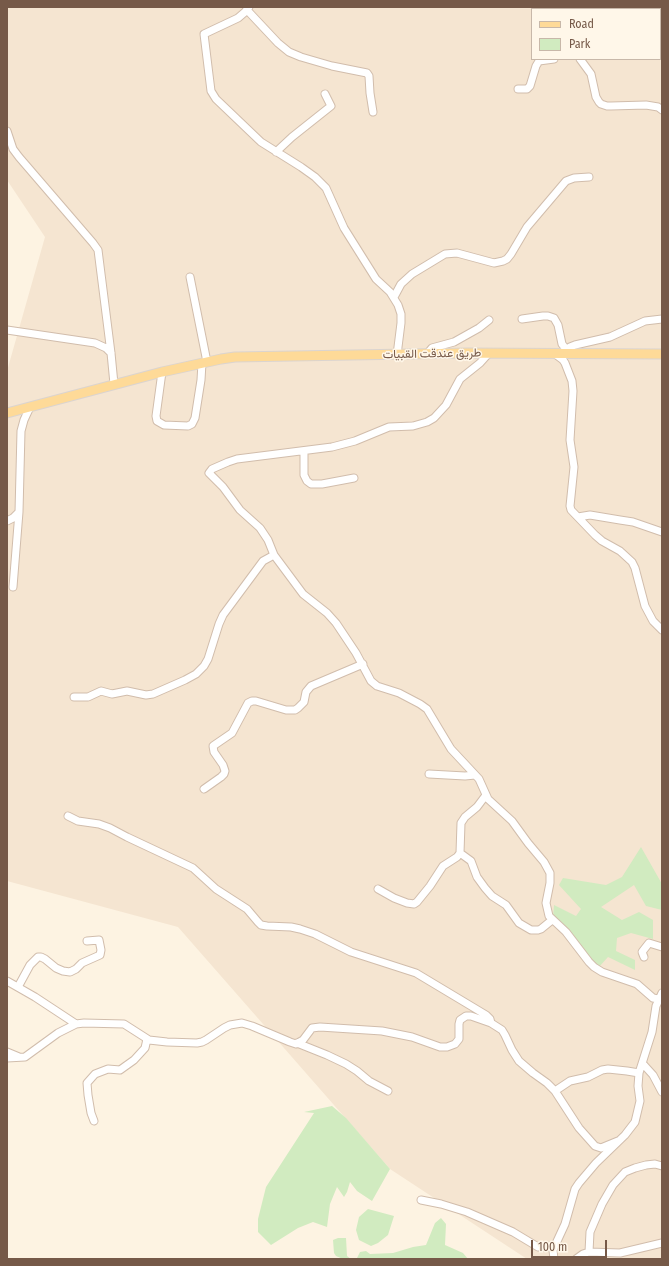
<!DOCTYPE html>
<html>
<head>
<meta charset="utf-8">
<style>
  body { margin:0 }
  #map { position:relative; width:669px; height:1266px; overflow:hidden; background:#fdf3e2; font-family:"Fira Sans Condensed",sans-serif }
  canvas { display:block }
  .frame { position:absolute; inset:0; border:8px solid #765948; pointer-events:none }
  .legend { position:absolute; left:531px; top:8px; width:130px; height:52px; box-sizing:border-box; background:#fff7e9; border:1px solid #c8b8a9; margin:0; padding:5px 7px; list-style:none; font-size:12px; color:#765948 }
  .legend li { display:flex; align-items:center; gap:8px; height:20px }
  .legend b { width:20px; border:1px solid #c8b8a9 }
  .scale { position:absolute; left:531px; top:1240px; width:76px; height:18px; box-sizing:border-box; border:2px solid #765948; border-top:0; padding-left:5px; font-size:12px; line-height:14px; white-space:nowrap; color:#765948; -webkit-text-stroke:3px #fff7e9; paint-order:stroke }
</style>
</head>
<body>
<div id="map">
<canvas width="669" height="1266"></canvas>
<div class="frame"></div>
<ul class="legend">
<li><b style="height:5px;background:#feda98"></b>Road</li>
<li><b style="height:11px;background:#d1ebc0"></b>Park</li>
</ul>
<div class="scale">100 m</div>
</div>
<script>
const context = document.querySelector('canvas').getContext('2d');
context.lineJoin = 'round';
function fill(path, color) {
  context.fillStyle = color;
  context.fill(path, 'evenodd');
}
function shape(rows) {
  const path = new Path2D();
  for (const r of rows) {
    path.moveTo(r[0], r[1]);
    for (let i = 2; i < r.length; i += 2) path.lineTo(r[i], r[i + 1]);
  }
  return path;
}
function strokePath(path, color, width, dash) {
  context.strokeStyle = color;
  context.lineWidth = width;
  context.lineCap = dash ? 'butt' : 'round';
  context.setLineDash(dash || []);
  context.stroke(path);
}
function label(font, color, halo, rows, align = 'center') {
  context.font = font + ' "Fira Sans Condensed",Vazirmatn,sans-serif';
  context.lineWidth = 3;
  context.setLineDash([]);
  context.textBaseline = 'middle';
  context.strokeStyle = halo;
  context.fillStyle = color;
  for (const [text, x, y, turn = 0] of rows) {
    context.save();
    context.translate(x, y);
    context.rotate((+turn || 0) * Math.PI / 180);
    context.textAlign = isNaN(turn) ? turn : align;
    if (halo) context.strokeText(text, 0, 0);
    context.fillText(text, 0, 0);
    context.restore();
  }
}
fill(shape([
  [7,7,662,7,662,1259,527,1259,390,1169,178,927,7,881,7,371,45,237,7,180],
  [532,9,660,9,660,59,532,59]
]), '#f5e5d1');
fill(shape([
  [641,847,662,884,662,910,646,906,634,885,601,907,622,920,639,912,653,920,653,939,631,933,617,938,616,951,635,960,635,970,608,957,598,968,553,917,554,905,576,916,581,909,559,885,563,878,606,885,622,877],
  [332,1106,346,1118,390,1169,372,1201,357,1191,350,1182,347,1192,344,1197,337,1187,330,1204,327,1227,313,1222,298,1228,271,1245,258,1232,258,1219,266,1187,314,1113,304,1112],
  [368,1209,394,1216,388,1235,378,1243,371,1246,359,1240,356,1230,359,1217],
  [441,1218,446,1224,445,1245,463,1253,468,1259,356,1259,357,1258,360,1252,366,1251,370,1254,393,1253,413,1247,426,1245,435,1223],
  [338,1238,346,1238,347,1256,351,1259,343,1259,336,1256,334,1253,333,1240]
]), '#d1ebc0');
const minor = shape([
  [249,7,245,12,238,18,204,34,211,91,216,99,261,142,301,167,315,177,326,188,344,228,376,279,390,292,398,305,401,314,401,323,397,355],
  [573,7,574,9],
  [247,10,278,43,289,52,301,57,332,66,367,73,369,76,370,93,373,112],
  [580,59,591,74,596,97,599,102,601,104,607,106,611,106,646,105,658,107,662,110],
  [518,89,527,89,530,86,536,66,539,61,554,59],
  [7,131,13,149,19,157,93,243,98,250,111,353,114,384],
  [276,152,292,137,331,106,325,94],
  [190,277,207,362],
  [394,297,401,284,412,274,445,254,457,253,494,263,503,261,507,259,511,254,527,227,566,181,574,178,589,177],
  [522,319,543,316,548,316,554,318,558,325,562,344,566,349],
  [7,330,95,343,106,348,111,353],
  [489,353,480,363,460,379,446,405,434,418,427,422,413,426,389,427,355,441,332,447,237,459,228,462,212,469,209,473,223,487,240,510,260,528,268,540,274,555,303,594,327,613,336,623,356,653,371,681,377,686,399,693,420,704,427,709,451,749,479,779,488,799,512,821,528,843,544,862,550,873,550,883,546,903,549,916,566,932,589,962,594,967,602,972,637,984,653,998,658,999],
  [427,354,432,348,454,342,479,328,489,320],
  [555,354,563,360,565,363,572,381,573,391,570,440,574,467,570,506,571,510,595,535,602,541,620,551,632,562,635,568,645,606,653,621,662,630],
  [562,354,570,347,575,345,610,337,645,321,662,319],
  [162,372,156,416,157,421,164,425,188,426,192,424,195,418,201,380,202,363],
  [304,451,304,475,307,481,311,484,322,484,354,478],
  [578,517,590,515,620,520,633,522,662,532],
  [7,521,13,518,19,512,21,431,24,420,30,407],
  [13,587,19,512],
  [74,697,88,697,101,691,112,694,127,691,146,695,153,694,185,680,196,674,204,666,208,659,219,624,223,615,263,561,274,555],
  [429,774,465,776,475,775],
  [204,789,221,777,224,774,225,771,223,765,214,752,213,746,232,733,248,703,252,701,256,701,286,710,295,710,298,708,304,702,306,692,311,686,363,664],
  [68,816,78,821,99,824,110,828,127,837,193,868,216,889,247,909,258,922,261,925,267,926,291,927,300,929,315,934,351,952,416,973,486,1015,490,1019,491,1023],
  [460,853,471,861,477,877,485,888,492,896,506,905,519,923,531,930,538,930,541,929,552,920],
  [378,889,394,898,407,903,414,904,417,902,430,886,443,866,457,857,460,853,461,823,465,817,477,807,486,795],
  [644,957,642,952,649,943,662,947],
  [7,981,35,997,76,1024],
  [18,987,30,965,38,957,41,957,45,959,56,968,63,971,70,972,76,969,82,963,100,955,101,950,99,940,87,941],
  [297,1043,327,1055,346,1064,357,1071,369,1081,388,1091],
  [7,1052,19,1057],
  [7,1058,25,1057,58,1033,76,1024,84,1023,124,1024,149,1040,167,1042,197,1043,202,1042,206,1040,224,1028,230,1025,242,1023,252,1026,290,1042,296,1044,303,1040,312,1028,320,1027,382,1031,412,1037,440,1047,447,1047,455,1044,459,1039,459,1024,460,1020,466,1016,471,1016,491,1023,502,1030,505,1035,512,1050,519,1061,533,1073,547,1083,555,1091,579,1128,595,1146,601,1148,618,1141],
  [643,1064,653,1075,662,1092],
  [555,1091,570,1081,588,1077,602,1070,608,1069,627,1071,639,1073],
  [94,1121,91,1113,88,1095,87,1083,95,1074,108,1069,120,1070,134,1060,145,1048,147,1039],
  [421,1200,441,1204,467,1212,513,1232,538,1247,546,1247,555,1245],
  [589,1252,590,1232,602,1204,613,1185,625,1172,635,1168,646,1165,655,1164,662,1166],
  [554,1259,553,1250,565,1224,575,1189,579,1183,596,1163,625,1135,635,1122,640,1101,638,1086,639,1073,652,1032,656,1006,662,993],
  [576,1259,583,1254,589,1252,620,1253,662,1243]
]);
const major = shape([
  [7,413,162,372,221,359,235,357,468,353,662,354]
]);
strokePath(minor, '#d1bdac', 9);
strokePath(major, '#dbd4cf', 11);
strokePath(minor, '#fff', 7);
strokePath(major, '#feda98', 9);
label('12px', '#765948', '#fff7e9', [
  ["طريق عندقت القبيات",432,354,-1]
]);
</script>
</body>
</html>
